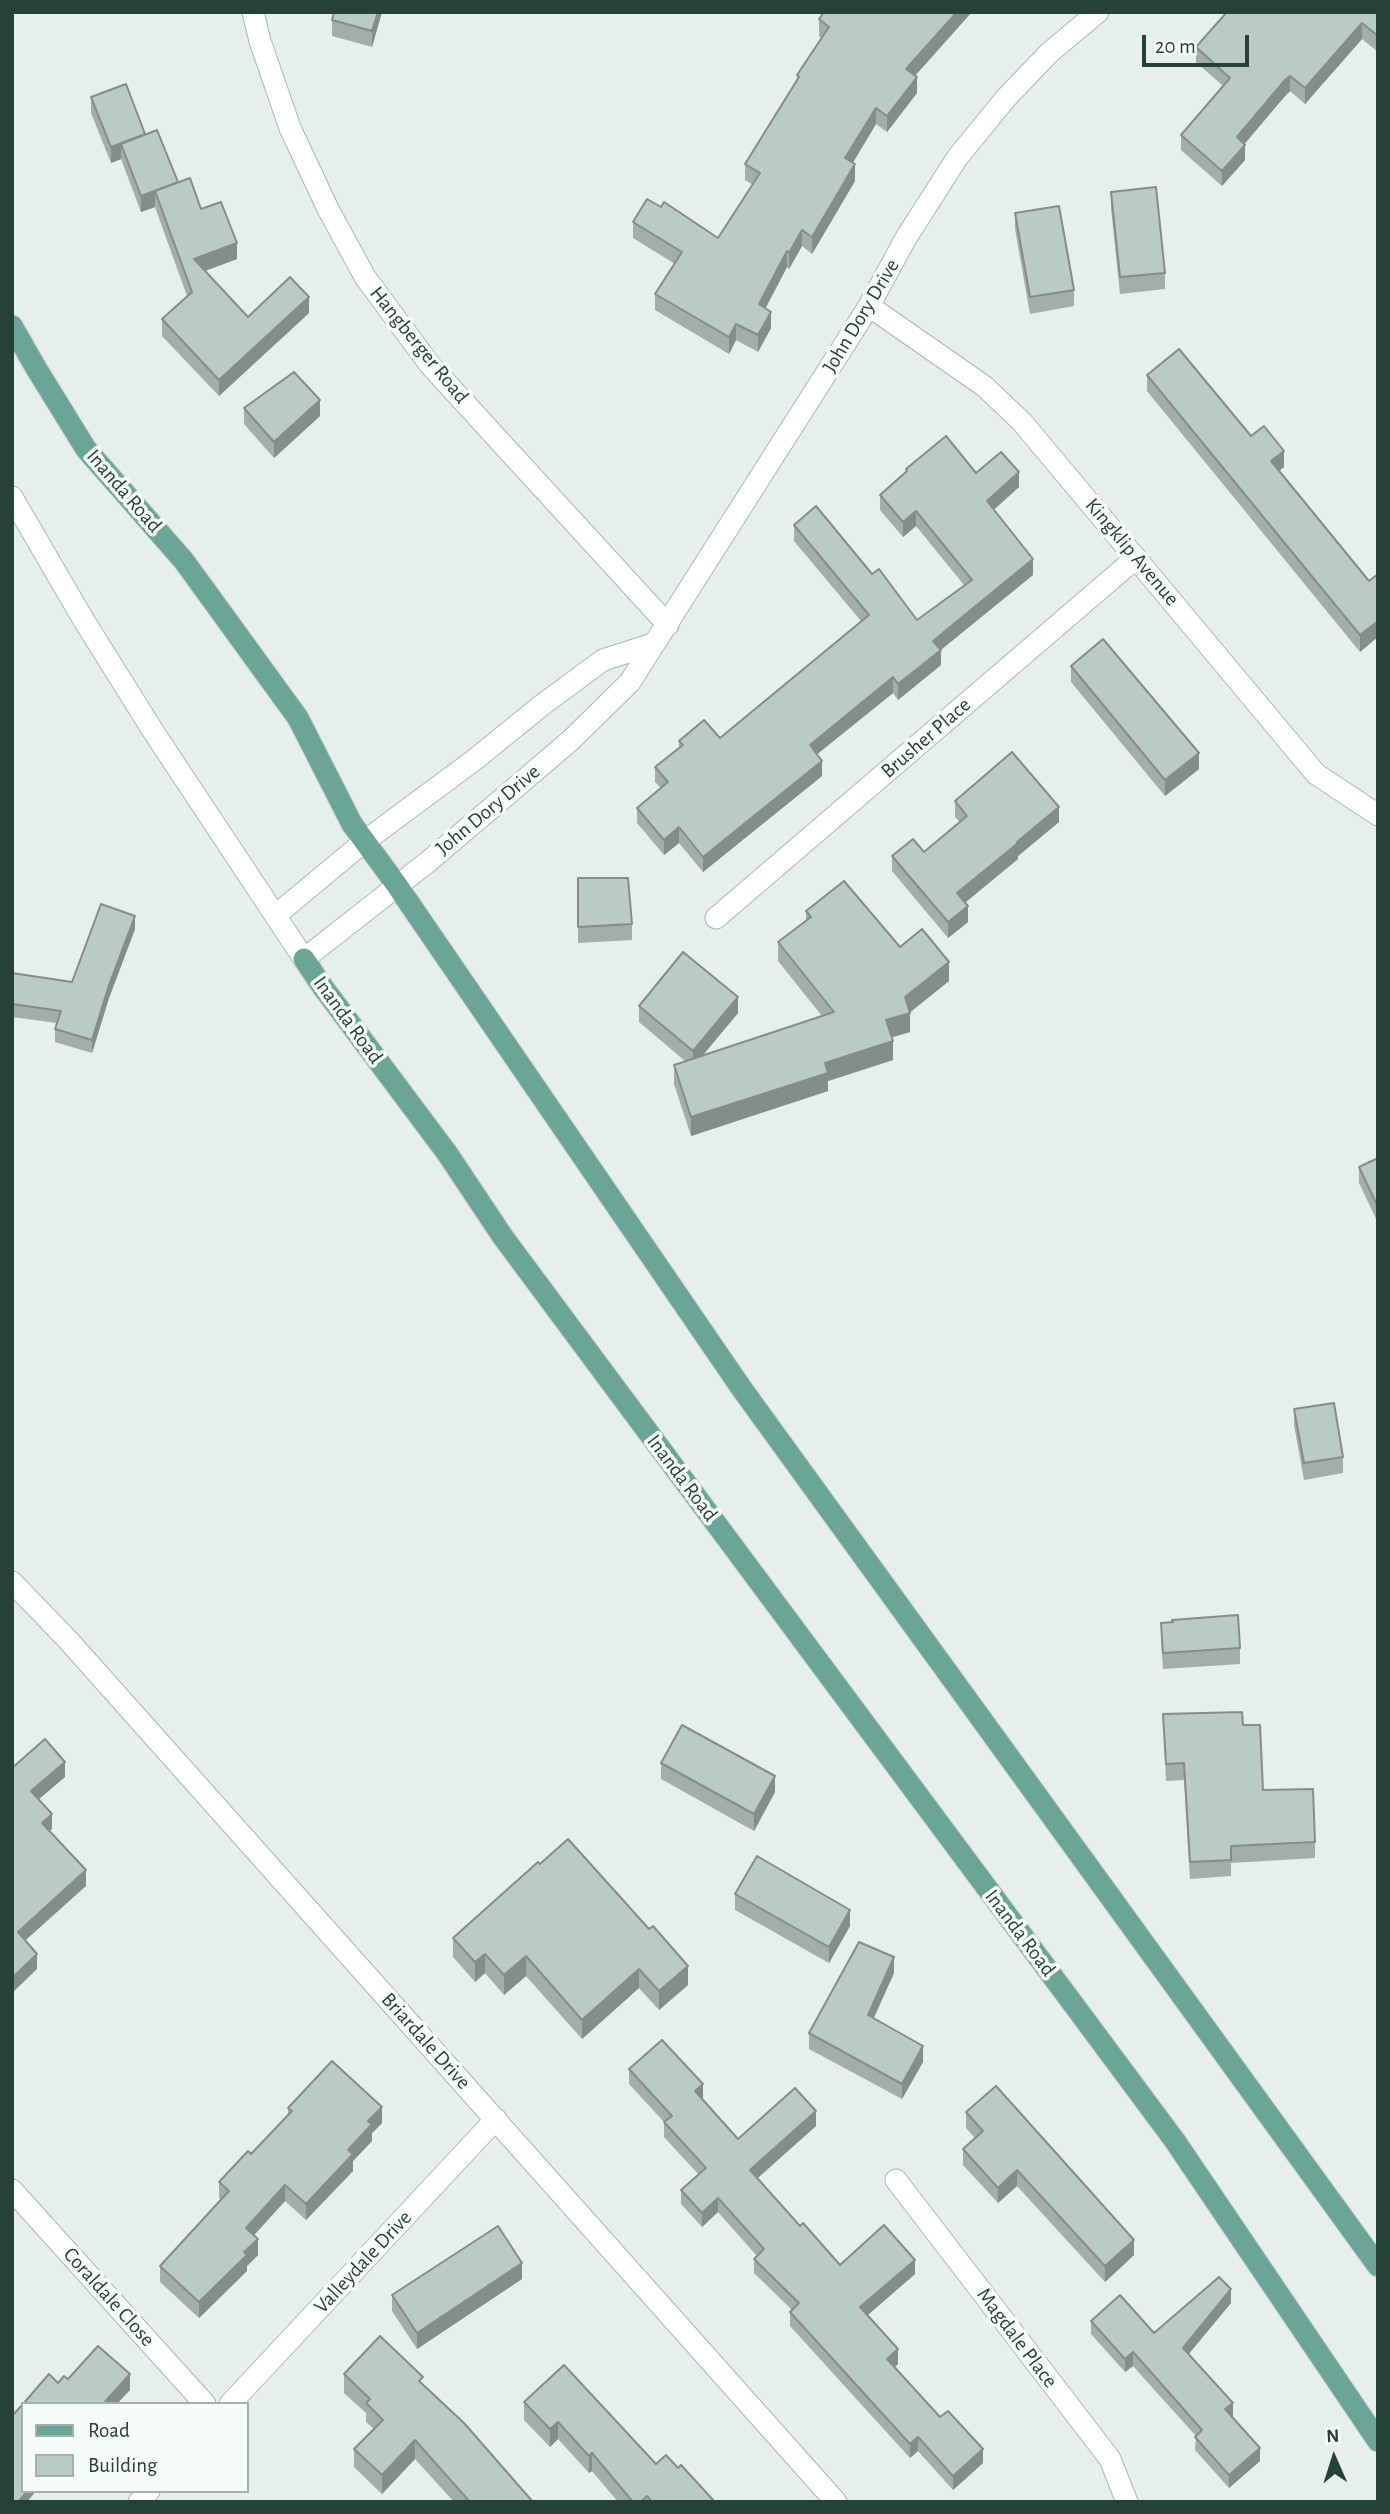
<!DOCTYPE html>
<html>
<head>
<meta charset="utf-8">
<style>
  body { margin:0 }
  #map { position:relative; width:1390px; height:2514px; overflow:hidden; background:#e6efeb; font-family:"Alegreya Sans",sans-serif }
  canvas { display:block }
  .frame { position:absolute; inset:0; border:14px solid #24423a; pointer-events:none }
  .legend { position:absolute; left:21px; top:2402px; width:228px; height:91px; box-sizing:border-box; background:#f7fbf9; border:2px solid #a3b1ad; margin:0; padding:9px 12px; list-style:none; font-size:21px; color:#24423a }
  .legend li { display:flex; align-items:center; gap:14px; height:35px }
  .legend b { width:35px; border:2px solid #a3b1ad }
  .north { position:absolute; left:1299px; top:2423px; width:70px; height:70px; -webkit-text-stroke:5px #f7fbf9; paint-order:stroke; rotate:357deg; font-size:19px; font-weight:700; line-height:28px; text-align:center; color:#24423a }
  .north::after { content:''; display:block; margin:auto; width:24px; height:32px; background:#24423a; clip-path:polygon(50% 0,100% 100%,50% 72%,0 100%) }
  .scale { position:absolute; left:1142px; top:35px; width:107px; height:32px; box-sizing:border-box; border:4px solid #24423a; border-top:0; padding-left:9px; font-size:21px; line-height:24px; white-space:nowrap; color:#24423a; -webkit-text-stroke:5px #f7fbf9; paint-order:stroke }
</style>
</head>
<body>
<div id="map">
<canvas width="1390" height="2514"></canvas>
<div class="frame"></div>
<ul class="legend">
<li><b style="height:9px;background:#6aa596"></b>Road</li>
<li><b style="height:19px;background:#bbcac4"></b>Building</li>
</ul>
<div class="north">N</div>
<div class="scale">20 m</div>
</div>
<script>
const context = document.querySelector('canvas').getContext('2d');
context.lineJoin = 'round';
function shape(rows) {
  const path = new Path2D();
  for (const r of rows) {
    path.moveTo(r[0], r[1]);
    for (let i = 2; i < r.length; i += 2) path.lineTo(r[i], r[i + 1]);
  }
  return path;
}
function strokePath(path, color, width, dash) {
  context.strokeStyle = color;
  context.lineWidth = width;
  context.lineCap = dash ? 'butt' : 'round';
  context.setLineDash(dash || []);
  context.stroke(path);
}
function fill(path, color) {
  context.fillStyle = color;
  context.fill(path, 'evenodd');
}
function label(font, color, halo, rows, align = 'center') {
  context.font = font + ' "Alegreya Sans",sans-serif';
  context.lineWidth = 7;
  context.setLineDash([]);
  context.textBaseline = 'middle';
  context.strokeStyle = halo;
  context.fillStyle = color;
  for (const [text, x, y, turn = 0] of rows) {
    context.save();
    context.translate(x, y);
    context.rotate((+turn || 0) * Math.PI / 180);
    context.textAlign = isNaN(turn) ? turn : align;
    if (halo) context.strokeText(text, 0, 0);
    context.fillText(text, 0, 0);
    context.restore();
  }
}
const minor = shape([
  [253,12,260,41,290,128,328,209,365,277,430,365,668,625],
  [869,306,984,386,1022,422,1316,774,1378,815],
  [12,497,83,619,153,731,304,959,429,861,502,799,571,740,630,682,869,306,906,238,957,158,1006,98,1049,53,1098,12],
  [276,915,365,841,473,761,542,705,603,660,653,644],
  [716,918,1136,558],
  [12,1582,68,1640,836,2502],
  [896,2180,1110,2459,1127,2502],
  [12,2190,205,2404],
  [230,2404,496,2119],
  [139,2502,149,2491]
]);
const major = shape([
  [12,326,36,368,86,449,184,561,298,718,352,824,396,884,742,1389,1378,2266],
  [304,959,322,986,447,1153,503,1237,1175,2141,1378,2441]
]);
strokePath(minor, '#a8b8b2', 23);
strokePath(major, '#c2cac8', 23);
strokePath(minor, '#fff', 21);
strokePath(major, '#6aa596', 21);
fill(shape([
  [382,12,372,47,332,36,332,20],
  [1378,12,1378,52,1362,39,1305,104,1290,91,1285,96,1244,144,1245,160,1222,186,1181,150,1181,135,1223,86,1196,62,1196,47],
  [819,19,915,76,917,93,887,132,876,124,853,163,855,181,812,254,802,246,789,269,787,267,765,308,771,328,758,352,736,340,729,354,655,310,655,294,675,264,633,238,633,222,718,238,753,185,745,180,745,164,797,81,797,75,821,38,819,36],
  [91,97,145,134,178,183,201,209,237,259,205,271,248,317,309,313,219,396,162,336,162,319,187,296,155,207,141,212,121,159,111,163,91,113],
  [1111,192,1165,273,1165,289,1120,294,1111,208],
  [1015,213,1074,290,1074,306,1030,314,1015,229],
  [1147,375,1251,436,1284,467,1279,471,1369,581,1360,652,1147,391],
  [244,408,320,416,274,458,244,424],
  [906,469,976,473,1019,487,994,509,1033,575,941,650,941,665,898,700,893,693,817,754,822,776,703,872,679,843,664,855,637,823,637,808,661,788,655,782,655,767,679,747,679,741,720,738,861,621,794,541,794,525,872,574,917,620,964,585,916,526,903,537,880,510,880,495,906,472],
  [1071,666,1199,769,1165,796,1071,682],
  [955,801,1059,822,1018,856,1018,859,965,903,968,922,948,938,892,871,892,856,924,852,960,822,955,817],
  [578,878,632,924,632,940,578,943],
  [806,911,900,947,949,981,910,1012,910,1032,892,1037,893,1060,828,1081,828,1091,691,1136,674,1084,674,1065,685,1061,639,1022,639,1006,738,1013,703,1055,822,1016,778,961,778,942,806,920],
  [135,929,109,998,92,1053,55,1042,55,1029,57,1023,12,1017,12,973,72,982],
  [1378,1158,1378,1223,1359,1183,1359,1167],
  [1294,1409,1343,1457,1343,1473,1304,1480,1294,1425],
  [1161,1623,1240,1648,1240,1664,1163,1669,1161,1640],
  [1163,1714,1243,1725,1263,1790,1315,1842,1315,1858,1231,1863,1231,1876,1190,1879,1184,1780,1166,1781],
  [661,1763,775,1792,754,1831,661,1779],
  [538,1862,688,1985,659,2010,639,1988,582,2039,526,1976,504,1995,485,1973,475,1982,453,1957,453,1938],
  [735,1894,850,1926,829,1963,735,1910],
  [894,1973,873,2018,923,2062,902,2099,809,2049,809,2033],
  [629,2069,703,2099,738,2139,816,2126,757,2178,800,2226,840,2265,915,2274,867,2315,898,2364,895,2367,983,2463,953,2490,918,2451,910,2458,790,2326,790,2312,792,2310,754,2273,754,2259,757,2256,718,2212,702,2227,681,2204,681,2190,699,2175,664,2137,664,2122,629,2084],
  [288,2108,382,2123,372,2133,372,2141,353,2161,353,2171,306,2220,285,2201,254,2235,258,2255,247,2266,247,2271,199,2318,160,2282,160,2266,221,2200,219,2198,219,2182,251,2154,288,2114],
  [966,2112,1134,2255,1105,2282,1017,2186,998,2203,963,2165,963,2149,975,2138,966,2128],
  [522,2279,417,2349,392,2311,392,2295],
  [1231,2303,1188,2354,1233,2416,1232,2417,1260,2461,1229,2488,1195,2450,1196,2436,1150,2385,1133,2366,1125,2372,1091,2334,1091,2321,1154,2333],
  [344,2374,423,2385,533,2502,454,2502,415,2459,382,2494,354,2467,354,2449,374,2429,366,2422,366,2413,344,2393],
  [524,2402,656,2464,678,2468,715,2502,618,2502,592,2471,589,2473,558,2439,550,2447,524,2420]
]), '#a1aea9');
fill(shape([
  [378,12,382,12,372,47,372,31],
  [957,12,972,12,906,86,906,69],
  [1362,23,1362,39,1305,104,1305,88],
  [1290,76,1290,91,1285,96,1237,153,1237,137,1285,80],
  [917,77,917,93,887,132,887,116],
  [876,108,876,124,845,175,845,158],
  [145,134,121,144,121,159,111,163,111,147],
  [1245,145,1245,160,1222,186,1222,171],
  [855,164,855,181,812,254,812,237],
  [178,182,155,191,155,207,141,212,141,196],
  [802,230,802,246,789,269,789,253],
  [237,243,237,259,194,275,194,259],
  [787,251,787,267,759,321,759,304],
  [309,297,309,313,219,396,219,380],
  [771,312,771,328,758,352,758,335],
  [736,324,736,340,729,354,729,337],
  [320,400,320,416,274,458,274,442],
  [1284,451,1284,467,1271,477,1271,461],
  [1019,472,1019,487,987,516,987,501],
  [916,511,916,526,903,537,903,522],
  [1033,559,1033,575,933,656,933,641],
  [1378,621,1378,637,1360,652,1360,635],
  [941,650,941,665,898,700,898,684],
  [893,677,893,693,810,760,810,745],
  [1199,753,1199,769,1165,796,1165,780],
  [822,761,822,776,703,872,703,857],
  [1059,807,1059,822,1018,856,1018,859,957,909,957,893],
  [679,827,679,843,664,855,664,840],
  [968,906,968,922,948,938,948,922],
  [135,916,135,929,109,998,92,1053,92,1040,109,985],
  [949,962,949,981,908,1014,910,1013,910,1032,886,1039,886,1020,905,997],
  [738,997,738,1013,693,1067,693,1051],
  [893,1041,893,1060,828,1081,828,1091,691,1136,691,1117,825,1063],
  [65,1762,65,1777,31,1806,31,1791],
  [775,1776,775,1792,754,1831,754,1814],
  [52,1814,52,1829,42,1838,42,1823],
  [86,1870,86,1886,18,1947,18,1932],
  [850,1910,850,1926,829,1963,829,1947],
  [37,1954,37,1969,12,1993,12,1978],
  [485,1954,485,1973,475,1982,475,1962],
  [526,1956,526,1976,504,1995,504,1975],
  [894,1957,894,1973,868,2031,868,2015],
  [688,1966,688,1985,659,2010,659,1991],
  [639,1969,639,1988,582,2039,582,2020],
  [923,2046,923,2062,902,2099,902,2084],
  [703,2084,703,2099,695,2105,695,2091],
  [382,2107,382,2123,372,2133,372,2141,353,2161,353,2171,306,2220,306,2204,348,2150,368,2121],
  [816,2111,816,2126,750,2185,750,2170],
  [1017,2170,1017,2186,998,2203,998,2188],
  [285,2185,285,2201,246,2244,246,2228],
  [718,2198,718,2212,702,2227,702,2213],
  [258,2239,258,2255,247,2266,247,2271,199,2318,199,2302],
  [1134,2240,1134,2255,1105,2282,1105,2266],
  [915,2260,915,2274,860,2322,860,2307],
  [522,2263,522,2279,417,2349,417,2333],
  [1231,2289,1231,2303,1183,2361,1183,2348],
  [898,2349,898,2364,887,2373,887,2359],
  [1133,2352,1133,2366,1125,2372,1125,2359],
  [130,2374,130,2390,117,2404,103,2404],
  [1233,2403,1233,2416,1225,2423,1225,2409],
  [558,2422,558,2439,550,2447,550,2429],
  [918,2437,918,2451,910,2458,910,2444],
  [415,2440,415,2459,382,2494,382,2475],
  [1260,2448,1260,2461,1229,2488,1229,2475],
  [983,2449,983,2463,953,2490,953,2476],
  [592,2453,592,2471,589,2473,589,2456],
  [23,2491,36,2491,27,2502,18,2502]
]), '#838d89');
const building = shape([
  [334,12,378,12,372,31,332,20,334,12],
  [824,12,957,12,906,69,917,77,887,116,876,108,845,158,855,164,812,237,802,230,789,253,787,251,759,304,771,312,758,335,736,324,729,337,655,294,682,252,633,222,647,199,661,207,664,202,718,238,760,173,745,164,799,77,797,75,829,27,819,19,824,12],
  [1227,12,1378,12,1378,36,1362,23,1305,88,1290,76,1285,80,1237,137,1245,145,1222,171,1181,135,1230,78,1196,47,1227,12],
  [126,84,145,134,111,147,91,97,126,84],
  [157,130,178,182,141,196,121,144,157,130],
  [190,178,201,209,221,202,237,243,194,259,248,317,290,277,309,297,219,380,162,319,192,292,155,191,190,178],
  [1156,187,1165,273,1120,277,1111,192,1156,187],
  [1059,206,1074,290,1030,297,1015,213,1059,206],
  [1179,349,1251,436,1264,426,1284,451,1271,461,1369,581,1378,574,1378,621,1360,635,1147,375,1179,349],
  [294,372,320,400,274,442,244,408,294,372],
  [946,436,976,473,1001,452,1019,472,987,501,1033,559,933,641,941,650,898,684,893,677,810,745,822,761,703,857,679,827,664,840,637,808,668,782,655,767,683,745,679,741,704,720,720,738,869,615,794,525,816,506,872,574,879,569,917,620,972,580,916,511,903,522,880,495,907,471,906,469,946,436],
  [1103,639,1199,753,1165,780,1071,666,1103,639],
  [1012,752,1059,807,1017,842,1018,843,957,893,968,906,948,922,892,856,913,839,924,852,967,816,955,801,1012,752],
  [578,878,628,878,632,924,578,927,578,878],
  [844,881,900,947,922,929,949,962,905,997,910,1013,886,1020,893,1041,825,1063,828,1073,691,1117,674,1065,834,1012,778,942,811,917,806,911,844,881],
  [101,904,135,916,109,985,92,1040,55,1029,61,1011,12,1004,12,973,72,982,101,904],
  [683,952,738,997,693,1051,639,1006,683,952],
  [1378,1158,1378,1207,1359,1167,1378,1158],
  [1334,1403,1343,1457,1304,1463,1294,1409,1334,1403],
  [1238,1615,1240,1648,1163,1653,1161,1623,1173,1622,1172,1620,1238,1615],
  [1242,1712,1243,1725,1260,1725,1263,1790,1313,1789,1315,1842,1231,1846,1231,1860,1190,1862,1184,1763,1166,1764,1163,1714,1242,1712],
  [682,1725,775,1776,754,1814,661,1763,682,1725],
  [45,1739,65,1762,31,1791,52,1814,42,1823,86,1870,18,1932,37,1954,12,1978,12,1768,45,1739],
  [568,1839,649,1929,653,1926,688,1966,659,1991,639,1969,582,2020,526,1956,504,1975,485,1954,475,1962,453,1938,538,1862,540,1864,568,1839],
  [757,1856,850,1910,829,1947,735,1894,757,1856],
  [859,1942,894,1957,868,2015,923,2046,902,2084,809,2033,859,1942],
  [662,2040,703,2084,695,2091,738,2139,795,2088,816,2111,750,2170,800,2226,803,2223,840,2265,884,2225,915,2260,860,2307,898,2349,887,2359,940,2417,948,2411,983,2449,953,2476,918,2437,910,2444,790,2312,799,2303,754,2259,764,2249,718,2198,702,2213,681,2190,706,2168,664,2122,672,2116,629,2069,662,2040],
  [332,2061,382,2107,368,2121,372,2124,348,2150,353,2154,306,2204,285,2185,246,2228,258,2239,244,2252,247,2255,199,2302,160,2266,229,2191,219,2182,248,2151,251,2154,292,2111,288,2108,332,2061],
  [996,2086,1134,2240,1105,2266,1017,2170,998,2188,963,2149,983,2131,966,2112,996,2086],
  [498,2226,522,2263,417,2333,392,2295,498,2226],
  [1219,2277,1231,2289,1183,2348,1233,2403,1225,2409,1260,2448,1229,2475,1195,2437,1202,2430,1150,2371,1133,2352,1125,2359,1091,2321,1120,2295,1154,2333,1219,2277],
  [380,2336,423,2377,419,2381,464,2423,533,2502,470,2502,415,2440,382,2475,354,2449,383,2420,366,2403,370,2399,344,2374,380,2336],
  [98,2346,130,2374,103,2404,23,2404,49,2374,58,2383,64,2376,68,2379,98,2346],
  [564,2365,656,2464,666,2455,678,2468,681,2465,715,2502,652,2502,647,2496,641,2502,633,2502,592,2453,589,2456,558,2422,550,2429,524,2402,564,2365],
  [23,2404,23,2491,26,2493,18,2502,12,2502,12,2416,23,2404]
]);
fill(building, '#bbcac4');
strokePath(building, '#838d89', 2);
label('21px', '#24423a', '#f7fbf9', [
  ["John Dory Drive",861,316,-59],
  ["Hangberger Road",419,345,51],
  ["Inanda Road",124,491,49],
  ["Kingklip Avenue",1132,552,50],
  ["Brusher Place",926,738,-41],
  ["John Dory Drive",488,810,-40],
  ["Inanda Road",348,1020,54],
  ["Inanda Road",682,1478,53],
  ["Inanda Road",1020,1933,53],
  ["Briardale Drive",426,2041,48],
  ["Valleydale Drive",363,2262,-47],
  ["Coraldale Close",109,2297,48],
  ["Magdale Place",1017,2338,53]
]);
</script>
</body>
</html>
